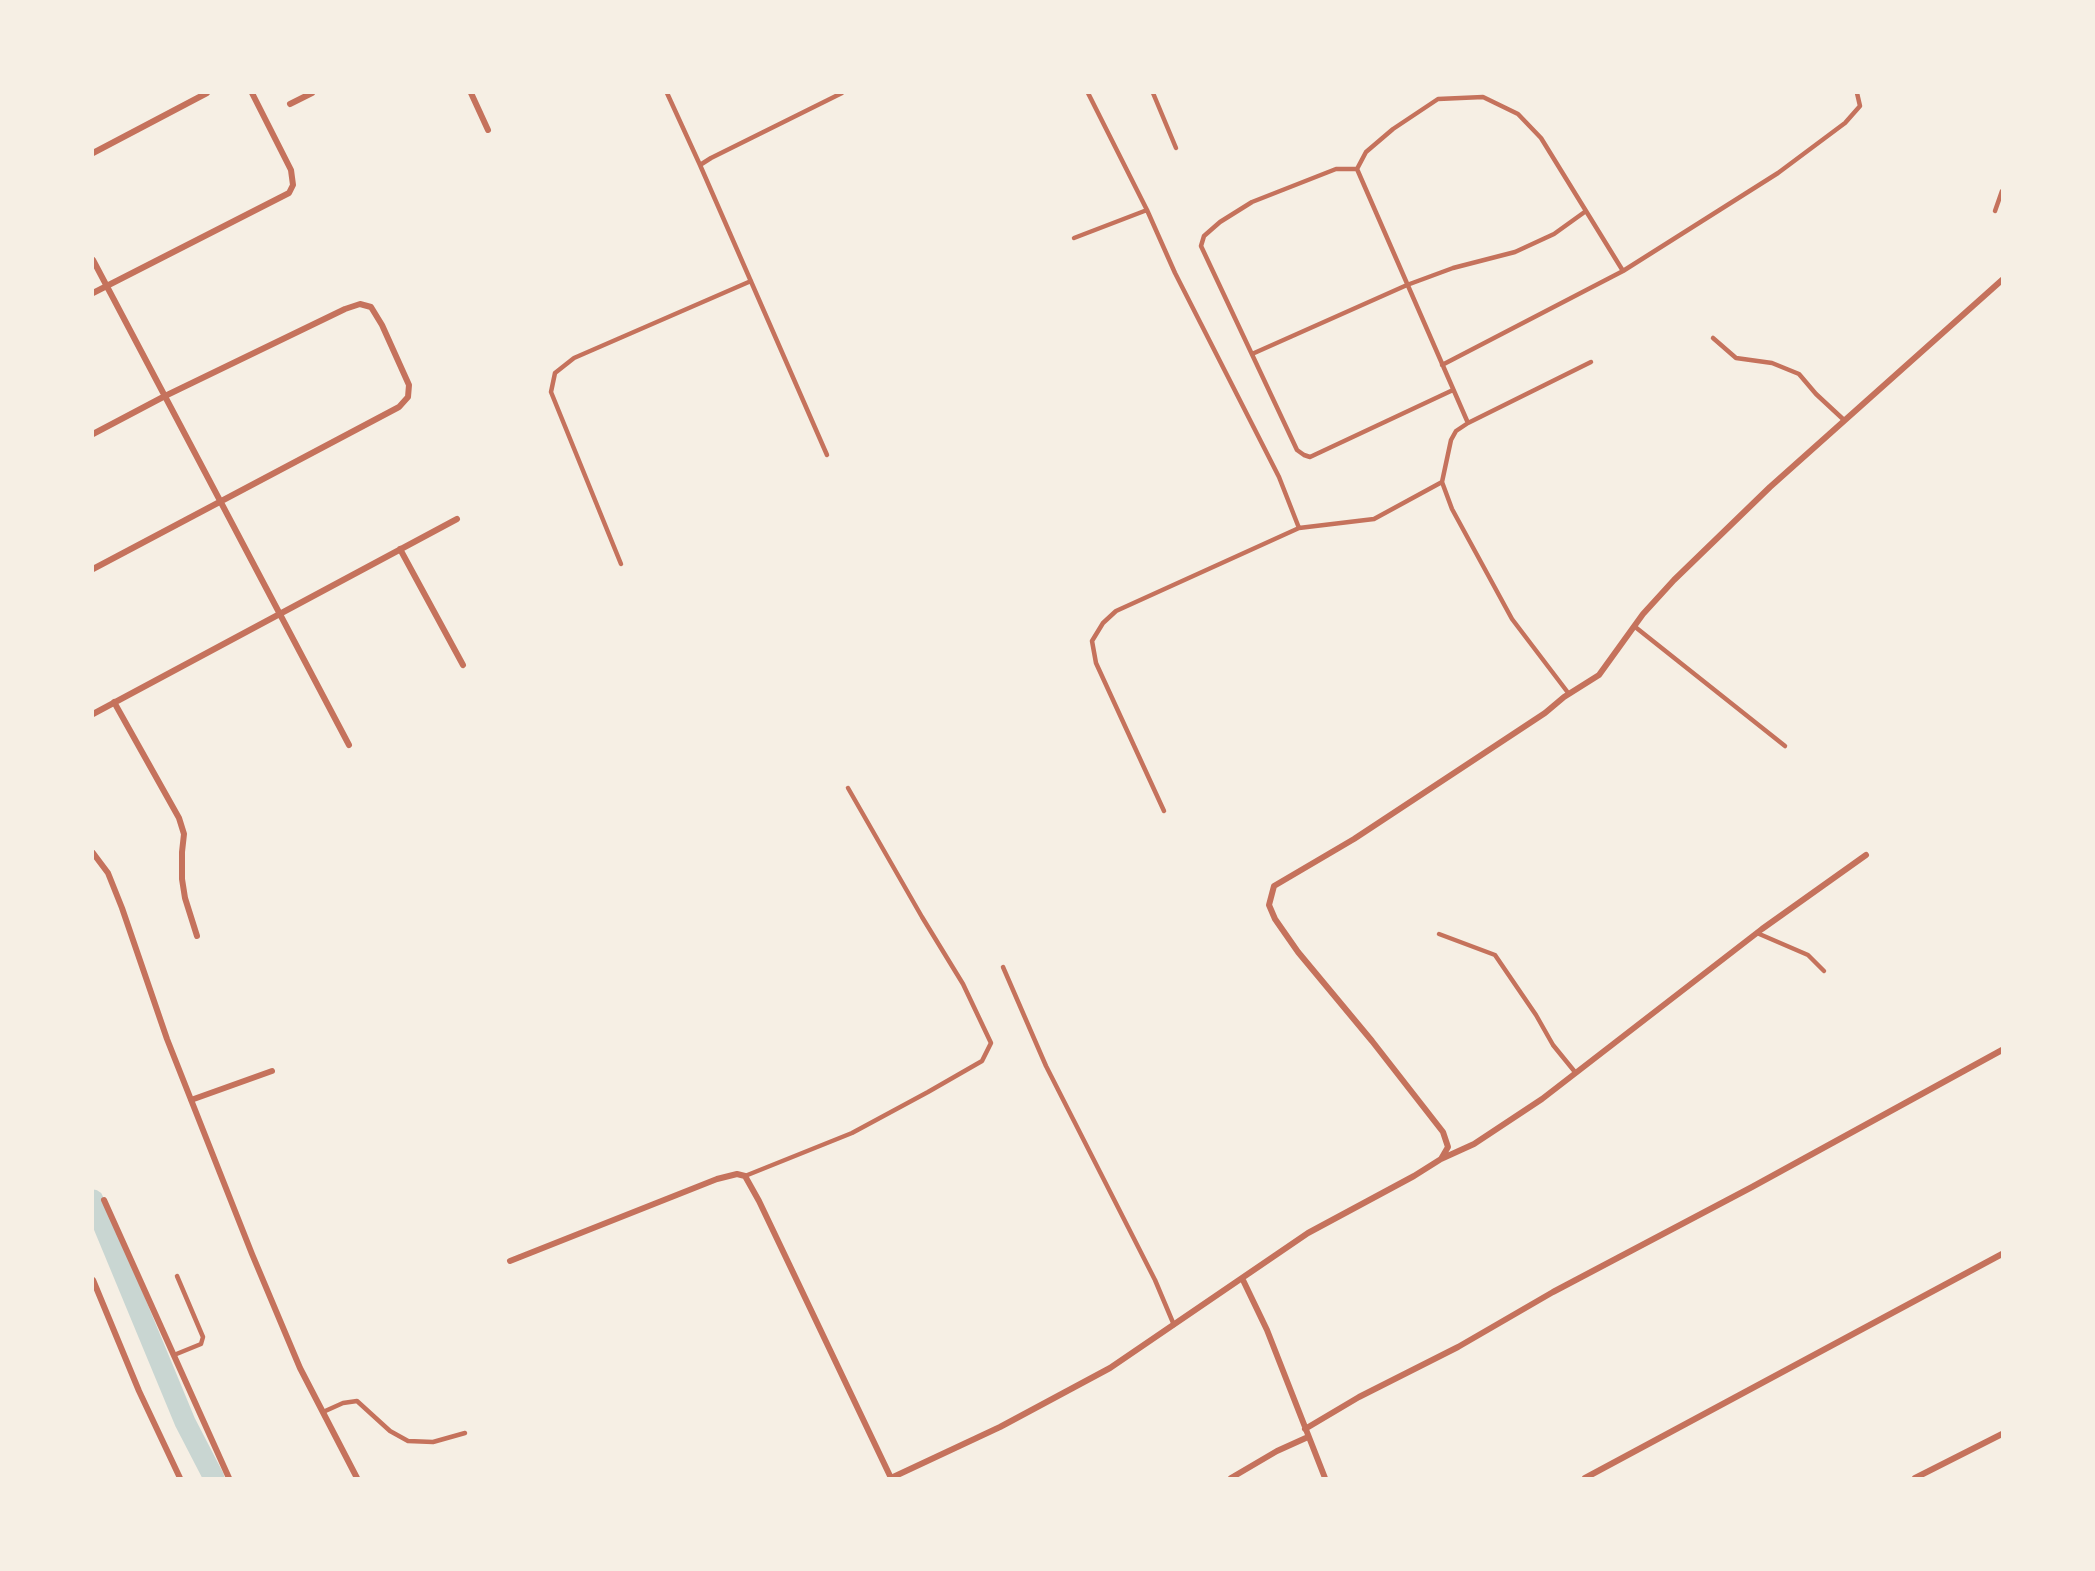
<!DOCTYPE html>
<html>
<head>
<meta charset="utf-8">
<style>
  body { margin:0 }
  #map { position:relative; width:2095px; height:1571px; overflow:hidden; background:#f6efe4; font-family:Commissioner,sans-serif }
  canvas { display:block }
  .frame { position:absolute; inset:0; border:94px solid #f6efe4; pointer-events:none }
</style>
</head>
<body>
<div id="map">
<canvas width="2095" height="1571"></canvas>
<div class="frame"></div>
</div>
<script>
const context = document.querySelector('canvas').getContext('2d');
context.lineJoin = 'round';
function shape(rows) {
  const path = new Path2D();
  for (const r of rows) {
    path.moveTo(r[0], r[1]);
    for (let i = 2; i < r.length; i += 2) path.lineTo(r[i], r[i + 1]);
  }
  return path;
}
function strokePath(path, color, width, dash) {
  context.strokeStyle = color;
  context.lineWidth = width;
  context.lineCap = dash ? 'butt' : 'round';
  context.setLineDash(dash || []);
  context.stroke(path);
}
strokePath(shape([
  [93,1200,185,1422,214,1478]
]), '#c9d6d2', 21);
strokePath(shape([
  [667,93,700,165],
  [1088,93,1147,210,1175,273,1279,477,1299,528],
  [1153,93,1176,148],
  [1357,169,1336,169,1252,202,1220,222,1204,236,1201,246,1297,450,1304,455,1310,457,1453,390],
  [1995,211,2002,191],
  [1074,238,1147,210],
  [1713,338,1736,358,1772,363,1799,374,1816,394,1844,420],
  [1252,354,1407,285,1453,268,1515,252,1554,234,1586,211],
  [1442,365,1623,271],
  [1468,423,1357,169,1366,152,1393,129,1438,99,1483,97,1518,114,1541,138,1623,271,1778,173,1845,123,1860,106,1857,93],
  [827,455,700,165,711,158,842,93],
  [1442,482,1451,440,1456,431,1468,423,1591,362],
  [621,564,551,392,555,373,574,358,751,281],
  [1634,626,1785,746],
  [1164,811,1096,663,1092,641,1103,623,1116,611,1299,528,1374,519,1442,482,1452,509,1512,619,1569,694],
  [1757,933,1808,955,1824,971],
  [1439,934,1495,955,1536,1015,1553,1045,1575,1072],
  [1003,967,1046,1066,1155,1280,1174,1325],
  [745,1176,852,1133,928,1092,982,1061,991,1043,963,984,922,917,848,788],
  [174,1355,201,1344,203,1337,177,1276],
  [323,1412,343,1403,357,1401,390,1431,408,1441,433,1442,465,1433]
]), '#c5725c', 4.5);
strokePath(shape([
  [471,93,488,130],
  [290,104,312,93],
  [93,153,207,93],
  [93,260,349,745],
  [93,293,289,193,293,185,291,170,252,93],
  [93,434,165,396,345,309,360,304,371,307,382,325,409,385,408,397,399,407,93,569],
  [400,549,463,665],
  [114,702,179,818,184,834,182,852,182,879,185,898,197,936],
  [93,714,457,519],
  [93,853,108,873,122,908,167,1039,252,1254,300,1368,357,1478],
  [191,1100,272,1071],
  [1441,1159,1474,1144,1542,1099,1762,929,1866,855],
  [104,1200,229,1478],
  [510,1261,717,1179,737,1174,745,1176,759,1201,891,1478],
  [1242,1278,1267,1330,1325,1478],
  [93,1280,139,1391,180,1478],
  [1305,1429,1359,1397,1458,1347,1553,1292,1752,1187,2002,1050],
  [891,1478,1000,1427,1110,1368,1308,1233,1414,1176,1441,1159,1448,1147,1443,1132,1372,1041,1298,952,1275,919,1269,905,1274,886,1354,839,1545,713,1564,697,1599,675,1643,614,1674,580,1770,487,2002,280],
  [1231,1478,1277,1451,1308,1437],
  [1585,1478,2002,1254],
  [1915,1478,2002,1434]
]), '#c5725c', 6);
</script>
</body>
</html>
